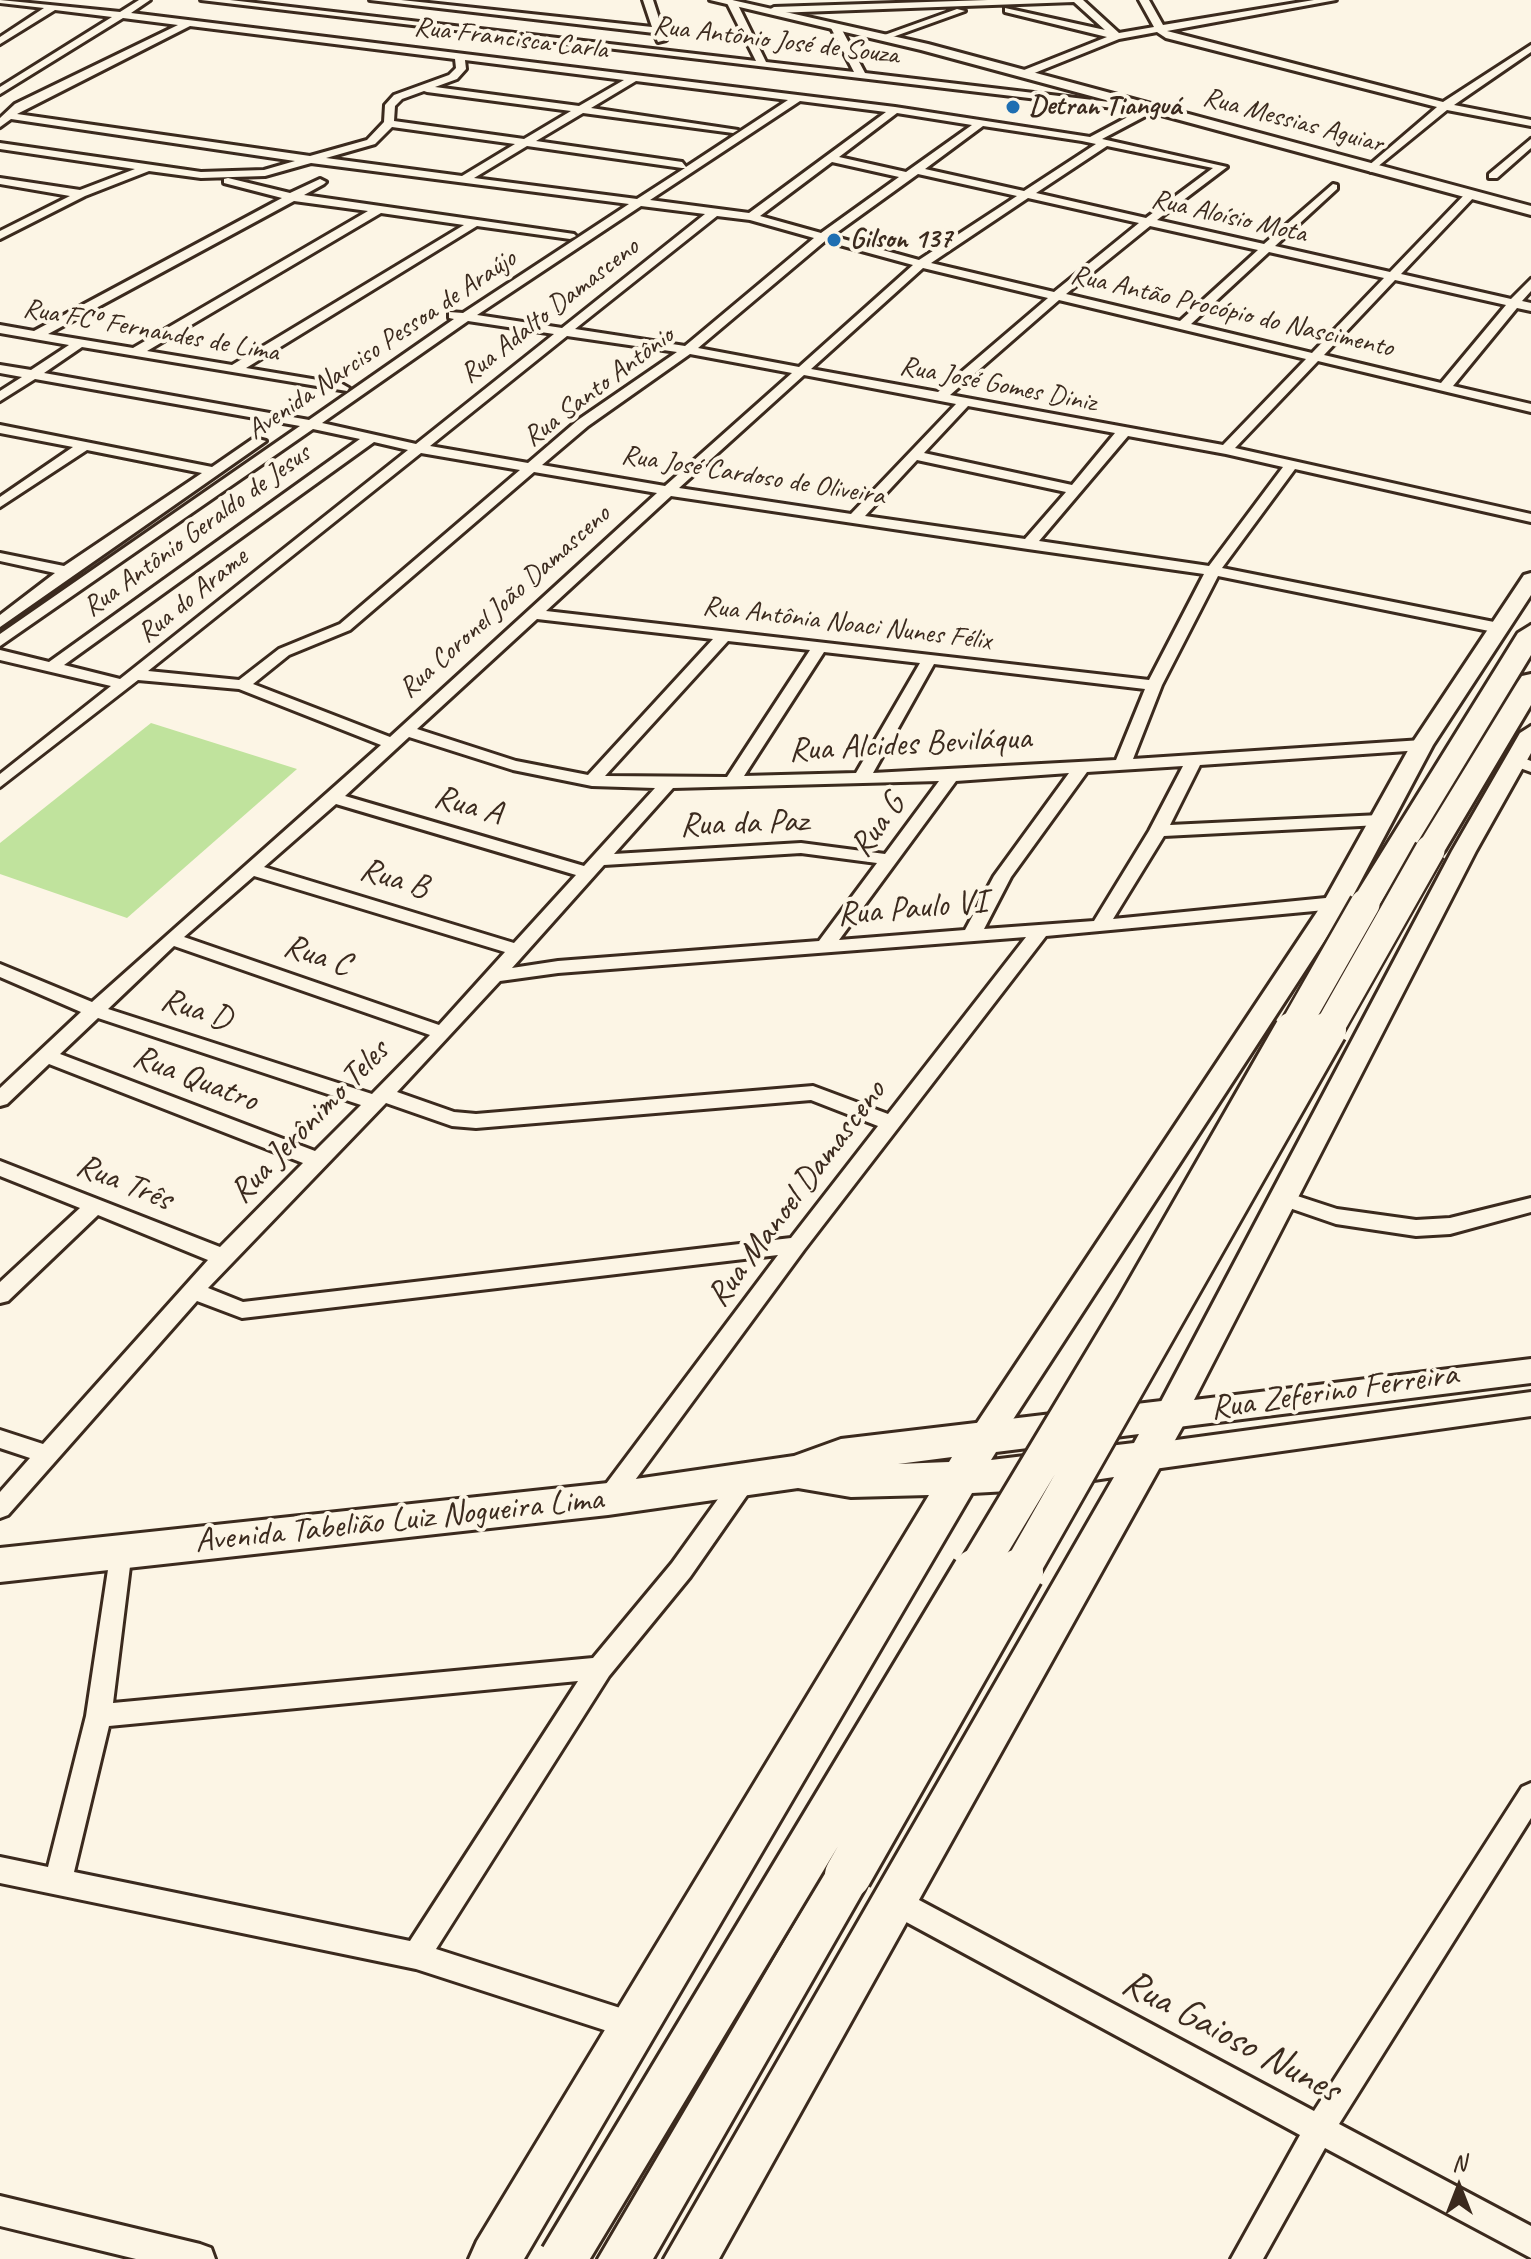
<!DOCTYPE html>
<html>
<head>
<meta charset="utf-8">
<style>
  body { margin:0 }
  #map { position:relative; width:1531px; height:2259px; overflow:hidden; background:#fcf5e5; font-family:Caveat,sans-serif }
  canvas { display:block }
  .north { position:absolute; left:1419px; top:2147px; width:80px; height:80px; -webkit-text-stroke:6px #fcf5e5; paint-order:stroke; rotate:0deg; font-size:22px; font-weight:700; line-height:32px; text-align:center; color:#3b2a1e }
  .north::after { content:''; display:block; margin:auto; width:28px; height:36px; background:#3b2a1e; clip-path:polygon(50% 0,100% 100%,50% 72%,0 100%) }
</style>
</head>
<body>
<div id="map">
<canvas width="1531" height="2259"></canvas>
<div class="north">N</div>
</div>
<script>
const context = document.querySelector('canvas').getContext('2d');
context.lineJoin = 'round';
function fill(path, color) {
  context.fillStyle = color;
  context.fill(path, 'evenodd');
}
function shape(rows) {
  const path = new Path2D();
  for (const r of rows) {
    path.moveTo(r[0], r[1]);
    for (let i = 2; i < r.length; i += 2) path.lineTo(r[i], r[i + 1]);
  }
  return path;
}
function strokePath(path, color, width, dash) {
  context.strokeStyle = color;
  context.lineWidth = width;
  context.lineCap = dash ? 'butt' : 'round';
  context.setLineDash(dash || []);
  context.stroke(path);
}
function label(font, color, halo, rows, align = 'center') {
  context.font = font + ' Caveat,sans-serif';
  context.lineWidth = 8;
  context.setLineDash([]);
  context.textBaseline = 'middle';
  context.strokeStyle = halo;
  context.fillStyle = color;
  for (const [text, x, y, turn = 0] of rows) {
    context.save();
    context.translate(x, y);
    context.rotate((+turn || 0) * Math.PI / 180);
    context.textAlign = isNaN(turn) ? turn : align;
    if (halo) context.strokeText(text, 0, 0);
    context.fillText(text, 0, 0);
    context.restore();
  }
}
fill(shape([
  [151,723,297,769,127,918,0,874,0,843]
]), '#c0e39d');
const minor = shape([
  [0,0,120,12,139,0,150,0,131,13,895,107,1090,137,1139,111,201,0,230,0,756,61,727,3,732,0,737,3,766,62,854,72,831,28,836,25,841,28,865,73,1152,107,1153,112,1102,139,1227,167,1157,220,1264,244,1333,184,1337,185,1337,189,1275,246,1390,272,1467,192,1475,192,1475,196,1401,274,1511,299,1531,279,1531,291,1522,301,1531,303,1531,311,1517,308,1453,386,1531,404,1531,412,1318,361,1235,448,1531,514,1531,522,1295,469,1222,568,1499,623,1507,628,1499,633,1218,576,1162,685,1133,759,1422,740,1430,745,1422,750,1200,765,1170,825,1380,815,1389,820,1380,825,1164,836,1113,919,1336,897,1345,903,1336,909,1046,936,804,1250,616,1506,608,1509,600,1506,596,1499,600,1492,778,1255,242,1318,197,1301,8,1515,0,1518,0,1492,30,1458,0,1448,0,1430,43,1444,208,1260,98,1215,8,1301,0,1303,0,1282,80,1208,0,1176,0,1161,220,1247,303,1163,49,1064,7,1104,0,1106,0,1088,81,1012,0,977,0,964,92,1002,381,745,239,689,138,680,0,787,0,774,111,686,0,660,0,650,49,662,360,439,313,429,0,646,0,634,300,426,35,379,0,401,0,391,22,377,0,373,0,365,31,370,69,345,0,333,0,325,34,331,282,198,224,183,224,179,228,178,290,193,320,179,326,182,324,184,304,195,574,234,576,236,570,239,477,226,246,368,342,384,349,388,347,391,82,347,44,373,309,420,454,319,449,318,449,312,463,313,629,204,311,163,265,176,201,178,149,171,85,196,0,239,0,231,70,196,0,184,0,178,80,190,135,169,0,149,0,143,201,172,264,170,295,161,11,119,0,127,0,118,15,104,178,25,123,18,0,94,0,87,112,17,55,10,0,44,0,37,44,8,0,3,0,0],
  [190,26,455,59,456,68,449,75,394,95,385,105,384,122,367,140,310,156,17,114,190,26],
  [465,60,624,80,579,106,435,87,457,79,466,69,465,60],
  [636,81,788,100,686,167,682,162,536,141,583,113,733,133,738,130,591,108,636,81],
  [424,91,427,92,571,111,524,139,394,121,395,106,402,99,424,91],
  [800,101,886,112,749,213,650,200,800,101],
  [897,113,972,125,906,172,839,157,897,113],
  [983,126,1082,141,1096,144,1024,191,925,169,983,126],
  [392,127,515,144,462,176,326,158,375,144,392,127],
  [527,146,682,168,685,168,637,199,474,178,527,146],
  [1107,146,1213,168,1146,218,1036,193,1107,146],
  [832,162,899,177,821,233,760,216,832,162],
  [918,174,1017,196,919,260,832,236,918,174],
  [1028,198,1139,223,1054,292,931,263,1028,198],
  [294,201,368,211,133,348,48,334,294,201],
  [641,206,705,214,562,328,477,315,641,206],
  [381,213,464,225,232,365,147,351,381,213],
  [717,216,750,220,814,238,685,346,575,329,717,216],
  [1150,226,1258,250,1180,321,1066,294,1150,226],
  [825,241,913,265,799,367,698,348,825,241],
  [1269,252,1384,278,1312,353,1191,324,1269,252],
  [923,268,1048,298,938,392,811,369,923,268],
  [1395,280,1506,305,1441,383,1324,355,1395,280],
  [1059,300,1306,359,1223,445,950,395,1059,300],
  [468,321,554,334,416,444,322,423,468,321],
  [567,336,677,352,578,420,528,463,430,446,567,336],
  [690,354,792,373,665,486,542,465,588,426,690,354],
  [804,375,956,404,851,514,679,488,804,375],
  [968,406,1115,433,1072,485,924,453,968,406],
  [1128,436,1226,454,1283,467,1209,566,1039,541,1128,436],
  [374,442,408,450,120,679,64,665,374,442],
  [421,453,520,470,340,624,279,649,239,680,148,671,421,453],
  [917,460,1066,492,1025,539,865,516,917,460],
  [534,472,657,493,390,737,253,684,289,655,350,630,534,472],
  [671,496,1028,549,1204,574,1149,680,546,611,671,496],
  [537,619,713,639,588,775,516,761,417,729,537,619],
  [728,641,810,650,727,777,605,776,728,641],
  [824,652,920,663,856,773,744,776,824,652],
  [934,664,1145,689,1116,760,873,773,934,664],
  [409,737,513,770,592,786,655,788,584,866,345,796,409,737],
  [1183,766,1149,831,1094,921,984,929,1011,877,1087,772,1183,766],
  [1069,773,994,876,965,930,839,940,956,781,1069,773],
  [939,781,885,854,801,843,614,854,673,788,939,781],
  [336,804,576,875,514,943,264,867,336,804],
  [801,853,877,863,819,941,558,961,512,968,604,865,801,853],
  [254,876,505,952,439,1025,184,937,254,876],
  [1026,937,888,1114,813,1086,476,1114,454,1112,397,1092,500,981,558,973,1026,937],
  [174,946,430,1035,372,1094,108,1009,174,946],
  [98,1018,361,1105,315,1151,60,1054,98,1018],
  [811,1100,878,1126,791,1238,243,1302,208,1288,386,1103,452,1126,476,1128,811,1100],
  [370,0,401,0,652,27,643,0,653,0,666,40,658,42,654,33,370,0],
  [988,0,1083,0,1119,33,1154,27,1139,0,1149,0,1163,25,1314,0,1336,0,1167,31,1443,102,1531,45,1531,52,1454,105,1531,120,1531,126,1447,110,1371,172,1366,169,1367,167,1437,107,1166,38,1157,32,1119,39,1027,76,1019,76,1019,72,1107,37,1005,12,1005,8,1105,30,1074,2,774,13,769,10,774,7,988,0],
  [957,9,965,11,887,39,879,37,957,9],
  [1531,139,1531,148,1497,178,1489,178,1489,174,1531,139],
  [0,425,212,467,254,438,266,441,0,627,0,615,55,573,0,561,0,553,64,566,202,473,87,450,0,507,0,497,73,447,0,433,0,425],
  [1515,755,1531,761,1531,772,1509,764,1507,760,1515,755],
  [1282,1191,1337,1209,1416,1220,1450,1218,1531,1198,1531,1212,1450,1234,1416,1236,1336,1224,1275,1203,1272,1198,1282,1191],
  [744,1472,752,1474,756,1481,752,1488,690,1577,609,1676,436,1949,642,2015,646,2025,642,2035,632,2039,416,1969,0,1883,0,1857,48,1867,86,1716,112,1543,120,1540,128,1543,132,1550,113,1703,593,1658,672,1563,736,1474,744,1472],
  [578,1681,410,1941,74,1872,109,1726,578,1681],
  [1531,1783,1531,1818,1339,2124,1531,2226,1531,2258,1325,2148,1263,2259,1231,2259,1300,2135,884,1910,880,1901,884,1892,894,1888,904,1892,1314,2111,1522,1787,1531,1783],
  [0,2196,200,2244,211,2248,215,2259,136,2259,0,2226,0,2196]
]);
const tertiary = shape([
  [710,0,732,0,928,44,1531,206,1531,215,921,50,710,0]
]);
const secondary = shape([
  [1531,573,1531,595,1433,745,1349,903,997,1444,986,1448,975,1444,970,1435,975,1426,1323,903,1411,745,1524,575,1531,573],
  [1531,726,1531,753,1476,851,1194,1400,1531,1359,1531,1383,1170,1428,1159,1424,1154,1415,1452,851,1520,733,1531,726],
  [1531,1392,1531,1416,1147,1470,1136,1466,1131,1457,1136,1448,1147,1444,1531,1392]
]);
const trunk = shape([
  [1531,625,1531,655,1380,904,1376,911,1354,911,1350,904,1518,633,1531,625],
  [1531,674,1531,705,1445,850,1440,856,1430,859,1420,856,1415,850,1518,682,1522,676,1531,674],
  [1170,1400,1184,1404,1189,1415,719,2259,664,2259,1114,1477,1027,1490,972,1493,524,2259,469,2259,477,2241,929,1495,851,1497,798,1488,608,1515,0,1582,0,1548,608,1483,794,1456,841,1439,1170,1400],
  [1139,1434,1134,1443,991,1460,996,1452,1139,1434],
  [952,1457,949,1462,898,1464,952,1457],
  [848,1853,864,1860,871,1875,864,1890,653,2259,598,2259,832,1860,848,1853]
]);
strokePath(minor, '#3b2a1e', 6);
strokePath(tertiary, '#3b2a1e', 6);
strokePath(secondary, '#3b2a1e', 6);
strokePath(trunk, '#3b2a1e', 6);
fill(minor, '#fcf5e5');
fill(tertiary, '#fcf5e5');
fill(secondary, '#fcf5e5');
fill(trunk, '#fcf5e5');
const trunkBridgeFar2 = shape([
  [1292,1032,1365,904],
  [1327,1032,1430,850]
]);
const trunkBridgeFar1 = shape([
  [974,1574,1135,1306,1293,1030],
  [1019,1574,1328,1030]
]);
const trunkBridge = shape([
  [848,1875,1020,1572],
  [563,2259,976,1572]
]);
strokePath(trunkBridgeFar2, '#3b2a1e', 34, []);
strokePath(trunkBridgeFar1, '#3b2a1e', 42, []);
strokePath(trunkBridge, '#3b2a1e', 52, []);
strokePath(trunkBridgeFar2, '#fcf5e5', 29);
strokePath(trunkBridgeFar1, '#fcf5e5', 36);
strokePath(trunkBridge, '#fcf5e5', 46);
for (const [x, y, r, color] of [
  [1013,107,8,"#1f6fb2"],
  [834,240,8,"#1f6fb2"]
]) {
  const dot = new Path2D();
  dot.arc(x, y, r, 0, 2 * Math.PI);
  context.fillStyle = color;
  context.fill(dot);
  strokePath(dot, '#fcf5e5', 3);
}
label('28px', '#3b2a1e', '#fcf5e5', [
  ["Rua Francisca Carla",511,39,7],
  ["Rua Antônio José de Souza",776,41,7],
  ["Rua Messias Aguiar",1293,121,15],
  ["Rua Aloísio Mota",1229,217,13],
  ["Rua Adalto Damasceno",550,311,-38],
  ["Rua Antão Procópio do Nascimento",1232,312,13],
  ["Rua FCº Fernandes de Lima",151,331,10],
  ["Avenida Narciso Pessoa de Araújo",382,345,-34],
  ["Rua José Gomes Diniz",998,385,11],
  ["Rua Santo Antônio",599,387,-37],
  ["Rua José Cardoso de Oliveira",753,476,9],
  ["Rua Antônio Geraldo de Jesus",197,531,-36],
  ["Rua do Arame",193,596,-39],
  ["Rua Coronel João Damasceno",505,602,-42],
  ["Rua Antônia Noaci Nunes Félix",847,624,7]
]);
label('bold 28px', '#3b2a1e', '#fcf5e5', [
  ["Detran Tianguá",1029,107],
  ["Gilson 137",850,240]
], 'left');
label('34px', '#3b2a1e', '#fcf5e5', [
  ["Rua Alcides Beviláqua",910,745,-3],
  ["Rua A",468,806,16],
  ["Rua da Paz",744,824,-2],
  ["Rua G",878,826,-54],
  ["Rua B",394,879,17],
  ["Rua Paulo VI",912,909,-5],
  ["Rua C",317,956,19],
  ["Rua D",196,1010,18],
  ["Rua Quatro",195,1079,21],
  ["Rua Jerônimo Teles",310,1122,-46],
  ["Rua Três",124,1183,22],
  ["Rua Manoel Damasceno",797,1194,-53],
  ["Rua Zeferino Ferreira",1334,1392,-8],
  ["Avenida Tabelião Luiz Nogueira Lima",399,1521,-6]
]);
label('40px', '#3b2a1e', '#fcf5e5', [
  ["Rua Gaioso Nunes",1231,2037,28]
]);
</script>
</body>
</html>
